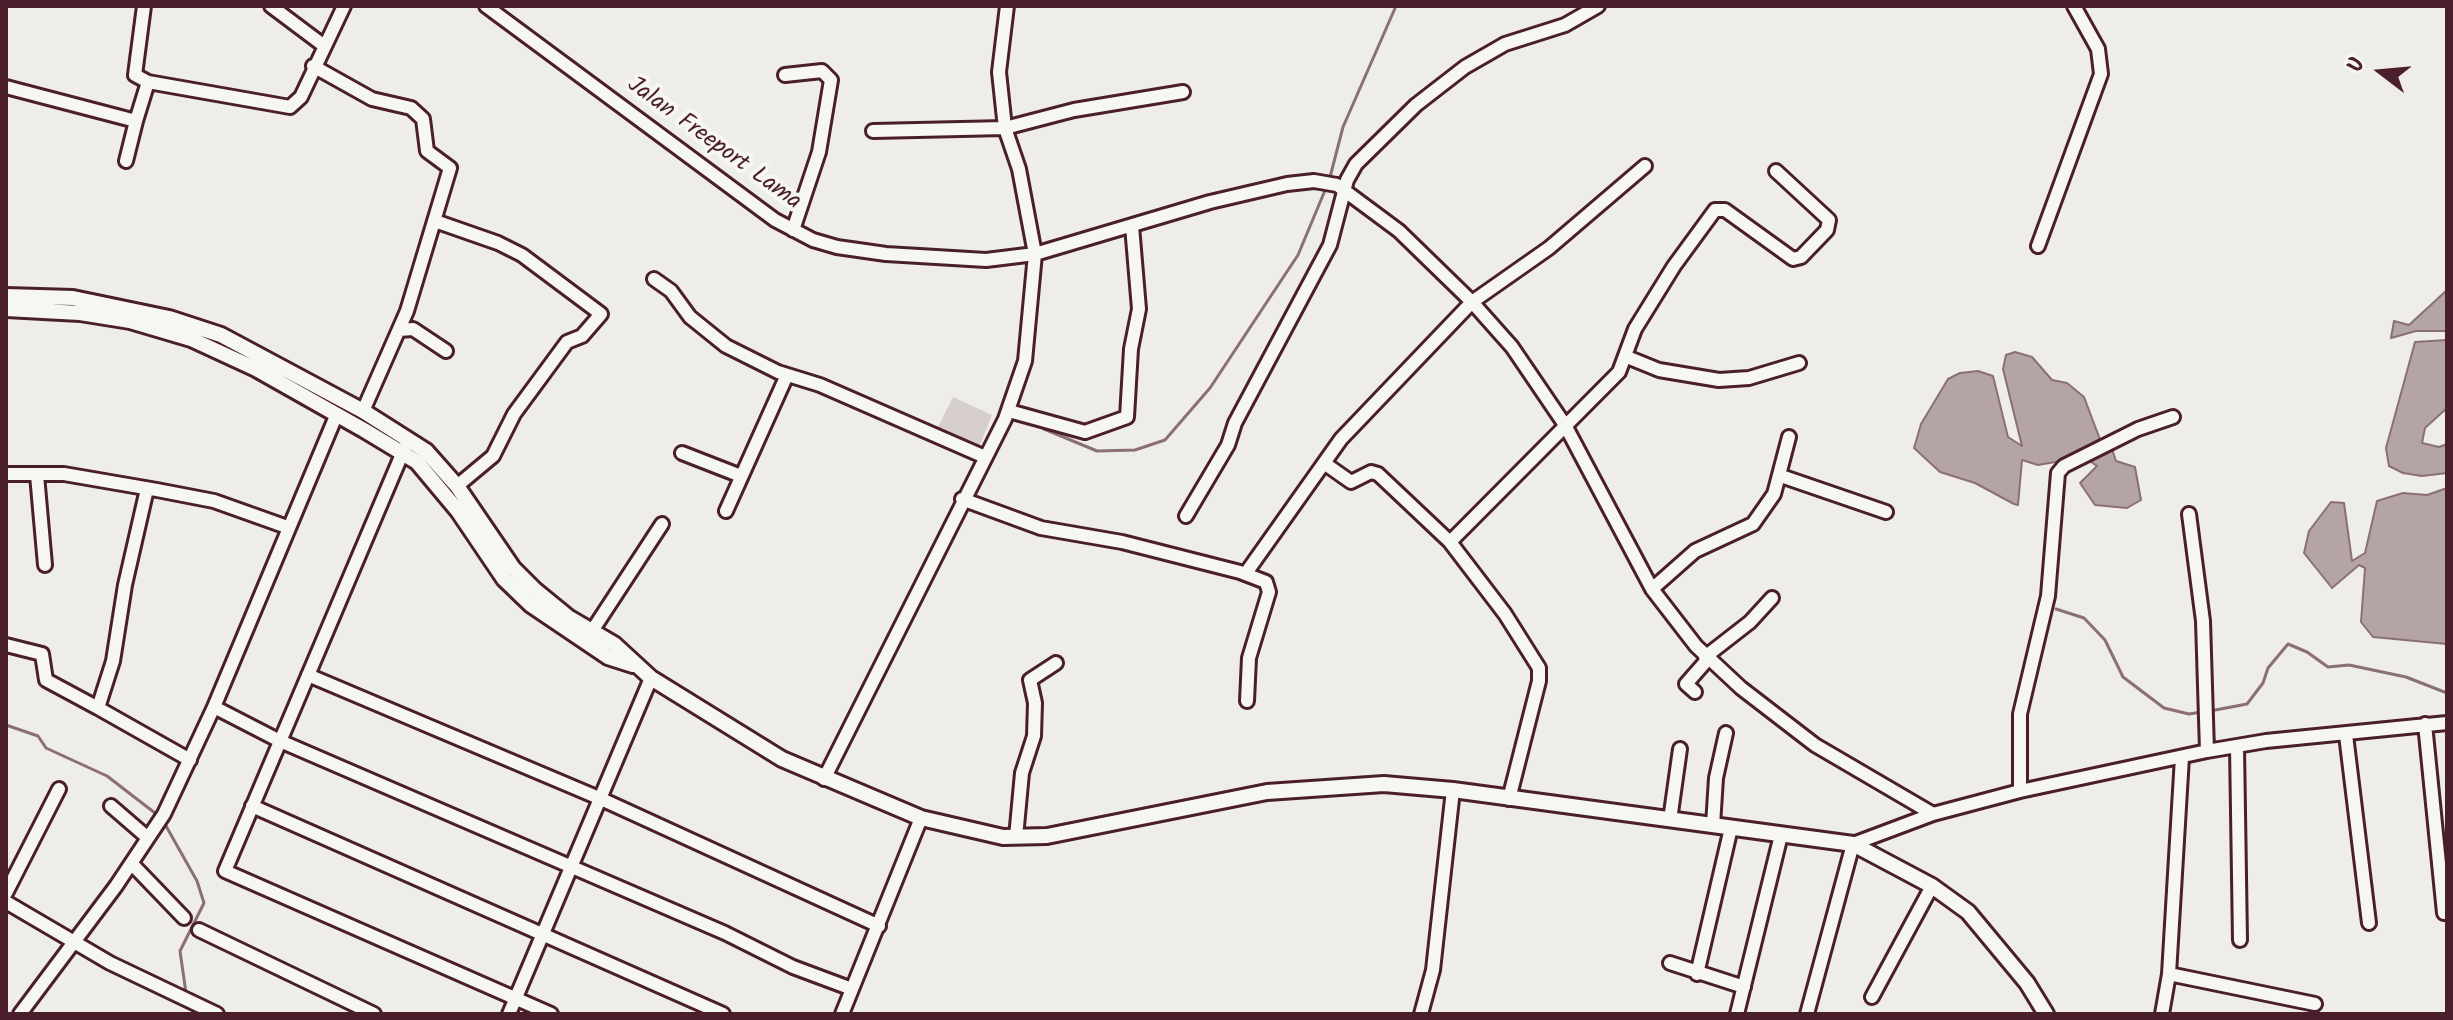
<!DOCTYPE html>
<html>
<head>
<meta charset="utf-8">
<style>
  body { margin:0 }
  #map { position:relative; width:2453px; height:1020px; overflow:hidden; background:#efedea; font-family:Kalam,sans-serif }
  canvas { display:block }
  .frame { position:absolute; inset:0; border:8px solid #4a1f2b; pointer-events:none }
  .north { position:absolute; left:2341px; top:32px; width:80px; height:80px; -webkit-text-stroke:6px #f6f6f2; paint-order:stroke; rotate:286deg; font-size:22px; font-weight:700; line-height:32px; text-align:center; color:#4a1f2b }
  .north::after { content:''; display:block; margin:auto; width:28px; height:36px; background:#4a1f2b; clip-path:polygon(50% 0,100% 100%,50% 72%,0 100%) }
</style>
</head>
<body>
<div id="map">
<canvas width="2453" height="1020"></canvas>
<div class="frame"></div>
<div class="north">U</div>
</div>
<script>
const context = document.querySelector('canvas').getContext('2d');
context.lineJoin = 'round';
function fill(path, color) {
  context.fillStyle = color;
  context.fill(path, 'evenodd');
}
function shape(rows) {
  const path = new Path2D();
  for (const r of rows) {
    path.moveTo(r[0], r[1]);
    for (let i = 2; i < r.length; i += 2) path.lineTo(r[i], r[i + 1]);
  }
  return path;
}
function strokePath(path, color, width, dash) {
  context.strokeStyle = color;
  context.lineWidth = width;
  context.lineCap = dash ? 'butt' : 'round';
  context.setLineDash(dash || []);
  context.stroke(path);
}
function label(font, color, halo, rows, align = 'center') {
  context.font = font + ' Kalam,sans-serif';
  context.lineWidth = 8;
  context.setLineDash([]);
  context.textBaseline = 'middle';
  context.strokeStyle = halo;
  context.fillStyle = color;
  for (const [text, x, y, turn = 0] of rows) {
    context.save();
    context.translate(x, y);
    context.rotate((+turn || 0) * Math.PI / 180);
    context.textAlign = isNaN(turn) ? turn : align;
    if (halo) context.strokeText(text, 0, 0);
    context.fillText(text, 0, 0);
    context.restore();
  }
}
fill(shape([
  [953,397,992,415,979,447,936,431]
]), '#d7cfce');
const water = shape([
  [2447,290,2447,331,2416,331,2391,338,2394,321,2409,325,2447,290],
  [2447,340,2447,408,2425,428,2422,443,2439,447,2447,444,2447,473,2422,476,2403,473,2389,466,2386,448,2415,342,2447,340],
  [2015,352,2032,357,2052,380,2067,383,2084,397,2101,442,2111,446,2116,461,2135,467,2141,500,2127,508,2095,505,2080,483,2097,466,2084,457,2038,465,2022,460,2018,505,2014,504,1975,483,1940,472,1914,448,1921,424,1948,379,1960,373,1978,371,1993,376,2008,437,2022,446,2003,369,2006,355,2015,352],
  [2447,488,2447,644,2373,637,2361,622,2365,568,2359,565,2332,588,2304,553,2309,531,2331,502,2344,503,2352,561,2365,553,2377,501,2403,493,2427,495,2447,488]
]);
fill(water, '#b4a4a5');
strokePath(water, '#8a6f74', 2);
strokePath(shape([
  [1329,181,1343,127,1396,6],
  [1044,429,1097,451,1135,450,1165,440,1210,388,1298,255,1326,188],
  [2056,609,2084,618,2105,640,2123,677,2164,708,2189,714,2202,712],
  [2210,711,2247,704,2263,683,2268,668,2288,644,2307,652,2328,667,2349,665,2406,677,2447,693],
  [6,725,38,736,46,748,107,776,155,813],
  [166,826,197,881,204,903,180,951,186,993]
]), '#8a6f74', 3);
const minor = shape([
  [271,6,323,45],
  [486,6,775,220,813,240,837,247,886,254,986,260,1035,254,1210,202,1287,184,1314,181,1337,185,1399,231,1472,302,1512,347,1565,425,1652,589,1696,646,1741,688,1815,745,1933,814],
  [313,66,372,99,411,108,423,119,427,151,450,168,407,311,363,411],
  [785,75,822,71,831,80,819,152,793,230],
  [148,82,290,107,301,97,344,6],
  [6,87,136,121,126,161],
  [136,121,148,82,135,75,144,6],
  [873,131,1005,128,1074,110,1183,92],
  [435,221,498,243,522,255,601,314,582,336,567,342,514,414,493,456,457,486],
  [2038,246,2101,74,2098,49,2074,6],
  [654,279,671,291,690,317,726,346,778,372,820,385,985,457],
  [399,330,413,329,446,351],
  [1627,357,1659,370,1719,380,1749,378,1799,363],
  [1009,411,1085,432,1127,417,1131,349,1139,309,1132,226],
  [405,447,225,871,551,1014],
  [682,453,741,476],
  [1324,463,1351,482,1371,472,1378,474,1450,542],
  [6,474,64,474,157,490,214,501,287,527],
  [37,475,45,565],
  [1781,476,1886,512],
  [147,489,125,585,113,661,98,708,190,760],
  [962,499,1041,528,1122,542,1240,572,1266,582,1269,592,1249,658,1247,701],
  [726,511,787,375],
  [2189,514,2203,621,2207,751],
  [1186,516,1228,445,1235,423,1330,245,1347,180,1356,164,1416,105,1465,67,1505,44,1565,25,1598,6],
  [1246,573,1341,439,1472,302,1549,248,1645,166],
  [1652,589,1695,551,1753,524,1774,494,1789,437],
  [592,631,662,524],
  [6,645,42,654,46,680,98,708],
  [1705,657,1750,622,1772,598],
  [308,675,599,798,879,926],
  [1695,692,1686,684,1708,659],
  [214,707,280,741,725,933,793,967,852,989],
  [2425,724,2444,913],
  [2346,735,2369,923],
  [2237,747,2240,940],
  [824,779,1005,419,1025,361,1035,254,1019,169,1005,128,999,72,1007,6],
  [2020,791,2020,714,2048,596,2058,473,2064,466,2138,429,2173,417],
  [1509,799,1539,681,1539,668,1505,614,1450,542,1619,372,1635,329,1674,266,1715,210,1725,210,1793,259,1801,257,1827,230,1829,220,1776,171],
  [111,806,148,838],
  [252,806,723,1014],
  [1670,820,1680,749],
  [1713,825,1716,778,1726,733],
  [1016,837,1022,773,1034,736,1035,703,1030,680,1056,663],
  [132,864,184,918],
  [6,893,59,789],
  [6,902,110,963,217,1014],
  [199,930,374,1014],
  [1670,963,1744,987],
  [1697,974,1731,828],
  [2169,974,2315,1004],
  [1872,997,1932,886],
  [20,1014,116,886,164,814,214,707,336,416],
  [509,1014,651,678],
  [842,1014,921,818],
  [1421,1014,1433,970,1453,790],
  [1737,1014,1781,835],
  [1807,1014,1853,844,1933,814,2020,791,2207,751,2266,741,2447,723],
  [2162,1014,2169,974,2182,757]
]);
const major = shape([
  [6,296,73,298,169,318,221,335,363,411,426,451,457,486,513,568,535,590,568,617,614,644,651,678,782,759,921,818,1003,837,1047,836,1267,792,1384,784,1453,790,1853,844,1932,886,1968,912,2027,983,2046,1014],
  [6,309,80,313,130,321,191,339,256,369,364,430,417,462,458,511,504,579,531,605,608,657,633,665]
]);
strokePath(minor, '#4a1f2b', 18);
strokePath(major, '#4a1f2b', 20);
strokePath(minor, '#f6f6f2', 12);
strokePath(major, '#f6f6f2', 14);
label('24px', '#4a1f2b', '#f6f6f2', [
  ["Jalan Freeport Lama",713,145,36]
]);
</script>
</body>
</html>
